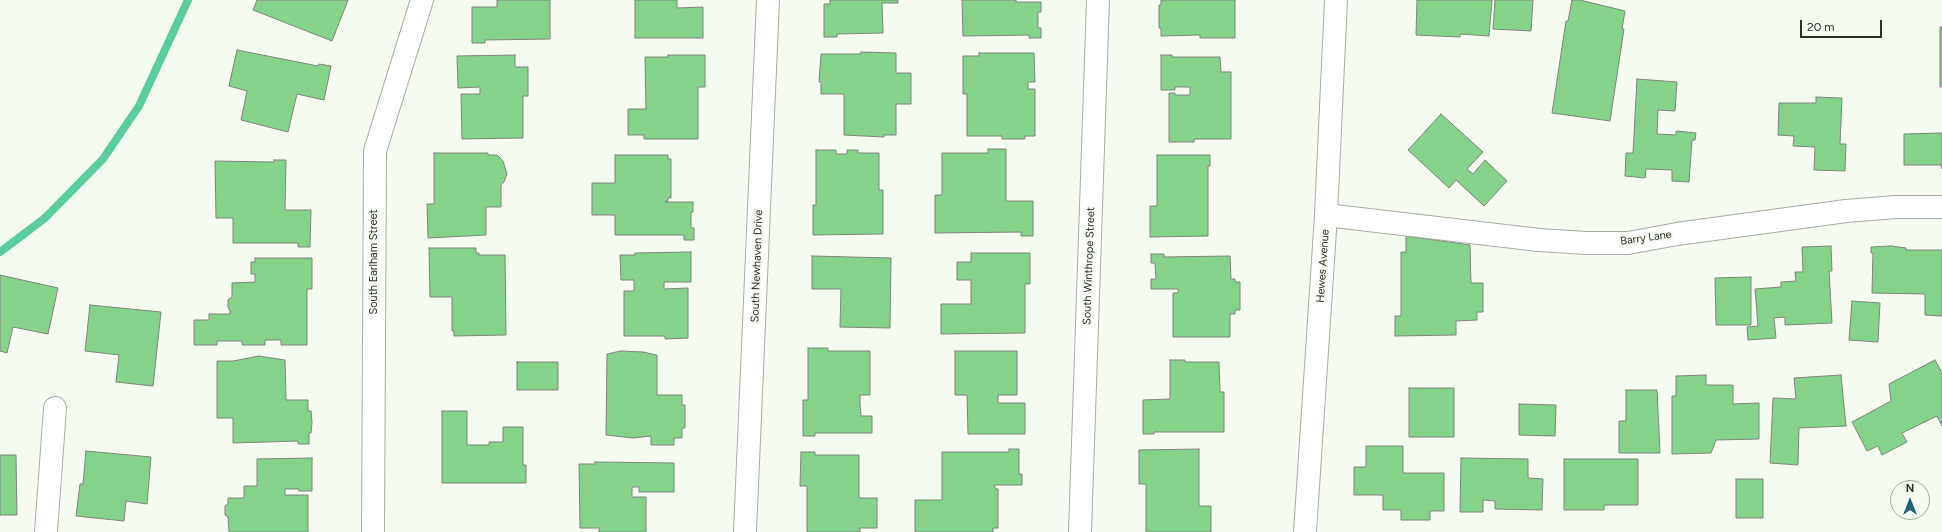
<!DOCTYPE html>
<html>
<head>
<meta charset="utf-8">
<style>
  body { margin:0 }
  #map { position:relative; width:1942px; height:532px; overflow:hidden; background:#f6fbf2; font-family:Figtree,sans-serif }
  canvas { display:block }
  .north { position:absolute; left:1890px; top:480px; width:40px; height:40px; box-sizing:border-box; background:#f6fbf2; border:1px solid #a6a9a2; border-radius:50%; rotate:0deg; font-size:11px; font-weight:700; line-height:16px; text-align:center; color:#2d2f2b }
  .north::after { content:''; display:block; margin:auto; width:14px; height:18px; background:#1d6274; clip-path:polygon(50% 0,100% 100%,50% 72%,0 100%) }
  .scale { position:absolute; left:1800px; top:20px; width:82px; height:18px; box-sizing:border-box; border:2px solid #2d2f2b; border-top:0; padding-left:5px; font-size:12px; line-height:14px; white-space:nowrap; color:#2d2f2b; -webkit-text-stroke:3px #f6fbf2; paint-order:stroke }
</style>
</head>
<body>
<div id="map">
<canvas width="1942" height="532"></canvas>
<div class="north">N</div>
<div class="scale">20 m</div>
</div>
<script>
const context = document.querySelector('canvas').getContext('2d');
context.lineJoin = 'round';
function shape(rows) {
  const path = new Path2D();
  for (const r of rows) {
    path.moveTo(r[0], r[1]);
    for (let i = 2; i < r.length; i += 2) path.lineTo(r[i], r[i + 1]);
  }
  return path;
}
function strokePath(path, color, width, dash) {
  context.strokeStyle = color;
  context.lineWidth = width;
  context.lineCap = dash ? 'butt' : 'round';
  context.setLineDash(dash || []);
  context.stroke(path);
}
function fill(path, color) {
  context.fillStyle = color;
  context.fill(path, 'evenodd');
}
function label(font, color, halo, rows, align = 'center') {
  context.font = font + ' Figtree,sans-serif';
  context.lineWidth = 4;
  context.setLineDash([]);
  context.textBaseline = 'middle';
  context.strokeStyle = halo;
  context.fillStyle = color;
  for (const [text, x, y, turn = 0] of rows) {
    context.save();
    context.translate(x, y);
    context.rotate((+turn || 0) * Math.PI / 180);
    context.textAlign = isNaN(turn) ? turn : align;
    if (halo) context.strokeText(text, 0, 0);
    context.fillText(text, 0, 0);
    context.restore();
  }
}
strokePath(shape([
  [0,252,45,218,103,159,139,106,188,0]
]), '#58cea0', 8);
const building = shape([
  [257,0,348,0,332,41,253,10,257,0],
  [497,0,550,0,550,39,485,40,485,43,472,43,472,7,497,7,497,0],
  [635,0,677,0,677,8,703,7,703,38,635,38,635,0],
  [830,0,898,0,898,3,882,3,883,33,837,34,837,37,824,37,824,4,830,4,830,0],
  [962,0,1016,0,1016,2,1041,2,1041,12,1038,12,1038,28,1041,28,1041,38,1029,38,1029,35,963,36,962,0],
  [1161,0,1235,0,1235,38,1200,38,1200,35,1161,36,1161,28,1159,28,1159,5,1161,5,1161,0],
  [1417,0,1492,0,1489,36,1460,34,1460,37,1416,35,1417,0],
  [1495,0,1533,0,1531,31,1493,29,1495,0],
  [1572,0,1580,0,1625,11,1622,29,1624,29,1610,121,1552,113,1566,21,1568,21,1572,0],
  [1940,27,1942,27,1942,87,1940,87,1940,27],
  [237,50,318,66,319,64,331,66,324,100,297,94,288,132,241,120,247,91,229,86,237,50],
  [861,52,896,53,896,73,911,73,911,104,896,104,896,135,884,135,884,137,844,135,844,94,821,94,821,82,819,82,821,54,861,54,861,52],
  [979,53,1034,53,1035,82,1028,82,1028,89,1035,89,1035,136,1025,136,1025,139,1002,139,1002,136,967,136,967,94,963,94,963,56,979,56,979,53],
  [515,55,515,67,528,67,528,96,523,96,523,138,462,139,461,94,480,94,480,87,458,88,457,56,515,55],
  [668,55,705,55,705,87,698,87,698,139,644,139,644,135,628,135,628,109,646,109,645,57,668,57,668,55],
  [1161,55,1172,55,1172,57,1220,57,1221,72,1231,72,1231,139,1194,139,1194,142,1169,142,1169,93,1175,93,1175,95,1190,95,1190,87,1175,87,1175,90,1161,90,1161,55],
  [1637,79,1677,82,1675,111,1658,110,1657,134,1676,135,1676,131,1696,133,1695,140,1692,140,1689,182,1672,181,1672,170,1646,169,1645,178,1625,176,1626,153,1633,153,1637,79],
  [1816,97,1842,98,1840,144,1846,144,1845,171,1814,170,1815,147,1793,146,1794,136,1778,135,1779,103,1816,103,1816,97],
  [1441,114,1483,152,1467,169,1473,174,1485,160,1507,181,1484,206,1456,180,1449,188,1408,150,1441,114],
  [1942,133,1942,169,1941,165,1904,165,1904,134,1942,133],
  [988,149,1006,149,1006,201,1033,201,1033,236,1021,236,1021,232,935,233,935,195,942,195,942,153,988,153,988,149],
  [816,150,836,150,836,154,847,154,847,150,858,150,858,153,879,153,879,190,883,190,883,234,813,235,813,205,816,205,816,150],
  [434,153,488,153,488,155,497,155,503,161,507,174,504,182,501,185,501,207,486,207,486,235,428,238,427,204,434,204,434,153],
  [615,155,668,155,668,159,671,159,671,198,668,198,668,201,665,202,693,202,693,212,691,212,691,228,694,228,694,240,684,240,684,235,615,235,615,215,592,215,592,183,615,183,615,155],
  [1157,155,1210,155,1210,166,1208,166,1208,236,1150,237,1150,206,1157,206,1157,155],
  [274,160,286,160,285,210,311,210,310,247,298,247,298,243,233,243,233,218,216,218,215,161,274,162,274,160],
  [1406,236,1470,245,1471,283,1483,283,1483,312,1477,312,1477,320,1456,321,1456,335,1395,336,1395,316,1401,316,1401,252,1406,252,1406,236],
  [1831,246,1832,271,1829,271,1832,323,1785,325,1785,317,1774,318,1776,338,1748,340,1747,327,1758,326,1755,289,1781,287,1781,282,1796,281,1795,272,1803,272,1802,247,1831,246],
  [1891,246,1906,248,1906,250,1942,250,1942,316,1925,315,1925,294,1872,293,1873,253,1871,253,1871,247,1891,246],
  [429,248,476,248,476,253,479,253,479,255,505,255,506,335,454,336,454,331,452,331,452,297,430,297,429,248],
  [691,252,691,282,664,282,664,289,688,288,688,338,665,339,665,336,624,336,624,291,634,291,634,280,621,280,620,255,635,255,635,253,691,252],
  [971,253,1030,253,1030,284,1025,284,1025,333,941,334,941,304,971,304,971,280,957,280,957,262,971,262,971,253],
  [1151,254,1164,254,1164,257,1230,256,1231,279,1235,279,1235,282,1240,282,1240,310,1235,310,1235,314,1230,314,1230,337,1173,337,1173,293,1178,293,1178,289,1151,289,1151,279,1156,279,1155,263,1151,263,1151,254],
  [812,256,891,258,890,328,840,327,841,289,812,289,812,256],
  [255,258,312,258,312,289,307,289,307,345,281,345,281,340,265,340,265,345,242,345,242,341,217,341,217,345,194,345,194,320,209,320,209,314,230,314,230,310,228,308,228,300,232,297,232,283,255,282,255,274,251,274,251,262,255,262,255,258],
  [0,275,58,288,48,334,13,327,7,353,0,351,0,275],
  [1751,277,1751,325,1716,325,1715,278,1751,277],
  [1852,301,1880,303,1878,342,1849,340,1852,301],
  [90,305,161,312,153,386,116,382,119,355,85,351,90,305],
  [808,348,828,348,828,351,870,351,870,395,860,395,860,403,861,416,872,416,872,433,815,433,815,436,803,436,803,400,808,400,808,348],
  [621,351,643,352,657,355,657,395,682,395,682,405,685,405,685,428,682,428,682,438,674,438,674,445,651,445,651,436,633,438,606,435,607,354,621,351],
  [955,351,1017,351,1017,395,998,395,998,403,1025,403,1025,434,968,434,967,395,955,395,955,351],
  [259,356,285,360,286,400,308,400,308,411,311,411,312,422,311,433,309,433,309,444,298,444,298,441,233,443,233,418,217,418,217,361,233,361,259,356],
  [1170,360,1185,360,1185,362,1219,362,1220,392,1224,392,1224,432,1154,432,1154,434,1143,434,1143,400,1170,399,1170,360],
  [1935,360,1942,373,1942,426,1937,416,1902,433,1907,442,1882,455,1878,446,1867,451,1852,422,1891,401,1889,384,1935,360],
  [517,362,558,362,558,390,517,390,517,362],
  [1706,375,1706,385,1733,385,1733,404,1759,403,1759,439,1716,440,1711,453,1672,454,1672,396,1676,396,1676,376,1706,375],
  [1841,375,1846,426,1799,428,1798,465,1770,463,1773,398,1796,399,1794,378,1841,375],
  [1409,388,1454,388,1454,437,1409,437,1409,388],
  [1626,390,1657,390,1660,453,1619,453,1619,421,1626,421,1626,390],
  [1519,404,1556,405,1555,436,1519,435,1519,404],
  [442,411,467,411,467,445,489,445,489,442,503,442,503,427,523,427,523,465,526,465,526,483,442,483,442,411],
  [1366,446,1403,446,1403,473,1444,473,1444,511,1430,511,1430,520,1401,520,1401,510,1383,510,1383,495,1354,495,1354,467,1366,467,1366,446],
  [1009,449,1019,449,1019,474,1022,474,1022,485,994,485,996,489,998,489,998,528,993,528,993,532,915,532,915,500,942,500,942,452,1009,452,1009,449],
  [1199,449,1199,506,1211,506,1211,532,1146,532,1146,484,1139,484,1139,450,1199,449],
  [86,451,151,457,147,504,126,501,124,521,76,516,80,484,83,484,86,451],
  [801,452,815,452,815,455,859,455,859,498,877,498,877,528,860,528,860,532,807,532,807,486,800,486,801,452],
  [0,455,16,455,17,515,0,515,0,455],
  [312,458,312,491,299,491,299,489,285,489,285,495,308,495,308,532,229,532,228,517,225,515,225,506,228,504,228,498,244,498,244,486,257,486,257,459,312,458],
  [1461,458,1528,459,1528,478,1543,479,1542,510,1495,509,1495,501,1483,500,1483,512,1460,512,1461,458],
  [1564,459,1638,459,1638,505,1604,505,1604,510,1564,510,1564,459],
  [595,462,674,463,674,492,639,492,639,487,632,487,632,497,646,497,646,532,599,532,599,528,580,528,579,464,595,464,595,462],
  [1736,479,1763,479,1763,518,1736,518,1736,479]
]);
fill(building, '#85d38b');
strokePath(building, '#7d847d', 1);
const minor = shape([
  [1326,215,1539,240,1586,243,1628,243,1677,234,1846,211,1896,207,1942,207],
  [46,532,55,408],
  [373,532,375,151,422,0],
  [745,532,768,0],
  [1080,532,1098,0]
]);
const secondary = shape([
  [1305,532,1326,215,1336,0]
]);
strokePath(minor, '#a8aca4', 24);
strokePath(secondary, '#a8aca4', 24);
strokePath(minor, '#fff', 22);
strokePath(secondary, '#fff', 22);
label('11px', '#2d2f2b', '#f6fbf2', [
  ["Barry Lane",1646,238,-8],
  ["South Earlham Street",374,262,-90],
  ["South Newhaven Drive",757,266,-88],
  ["South Winthrope Street",1089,266,-88],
  ["Hewes Avenue",1323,266,-86]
]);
</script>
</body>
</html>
